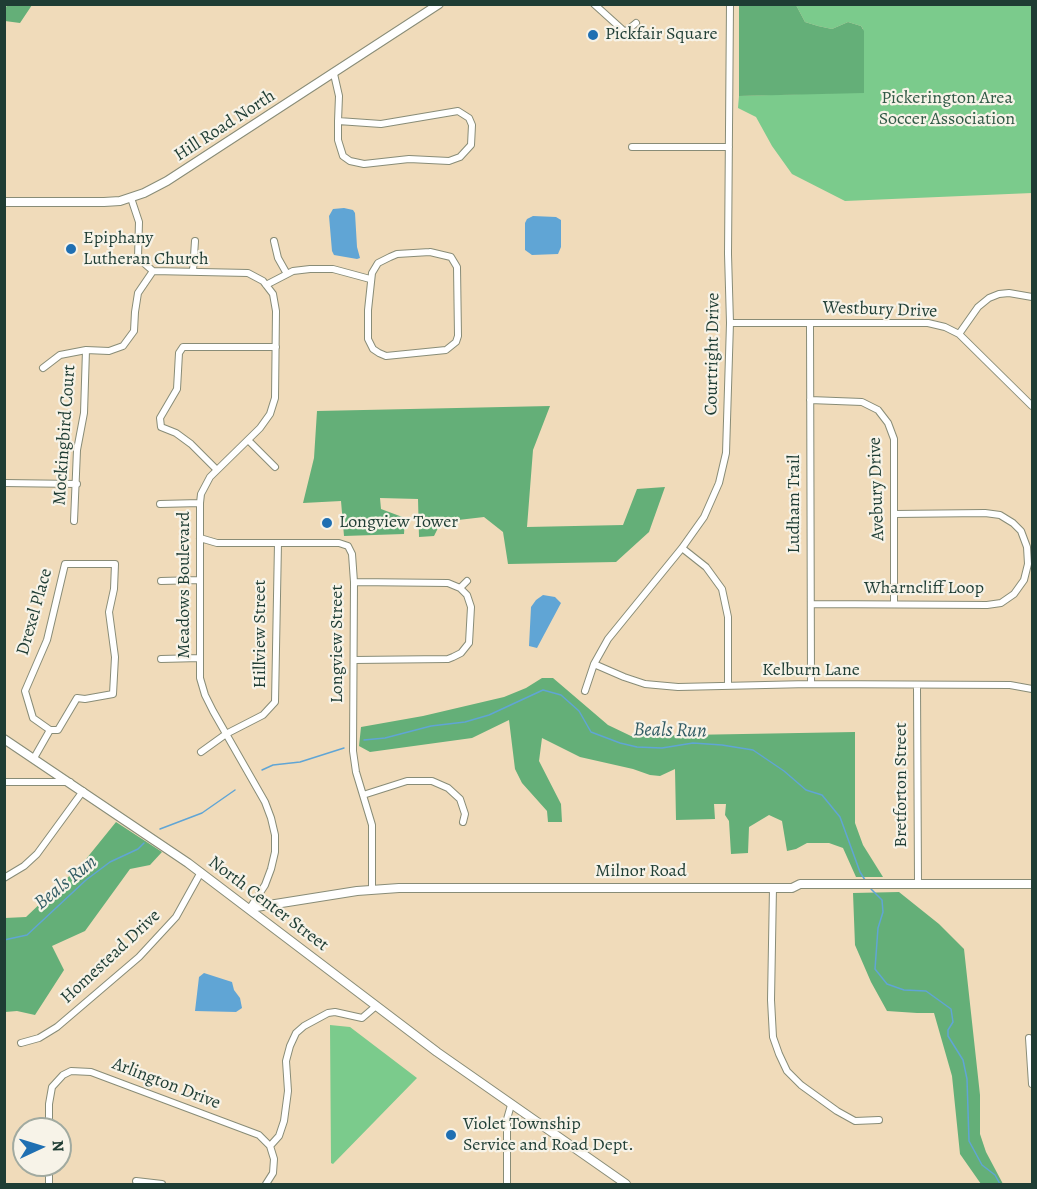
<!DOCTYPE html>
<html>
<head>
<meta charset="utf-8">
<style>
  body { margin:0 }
  #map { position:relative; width:1037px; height:1189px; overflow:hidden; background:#f0dbba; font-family:Alegreya,serif }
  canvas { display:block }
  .frame { position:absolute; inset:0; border:6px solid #1f3d34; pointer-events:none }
  .north { position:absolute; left:12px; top:1117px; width:60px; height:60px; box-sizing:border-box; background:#f7f3e8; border:2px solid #a1aaa0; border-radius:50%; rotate:86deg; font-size:16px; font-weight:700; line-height:24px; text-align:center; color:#1f3d34 }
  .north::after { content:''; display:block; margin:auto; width:21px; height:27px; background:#1f6fb2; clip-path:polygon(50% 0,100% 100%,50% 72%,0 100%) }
</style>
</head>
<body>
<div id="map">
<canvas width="1037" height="1189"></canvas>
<div class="frame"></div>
<div class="north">N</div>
</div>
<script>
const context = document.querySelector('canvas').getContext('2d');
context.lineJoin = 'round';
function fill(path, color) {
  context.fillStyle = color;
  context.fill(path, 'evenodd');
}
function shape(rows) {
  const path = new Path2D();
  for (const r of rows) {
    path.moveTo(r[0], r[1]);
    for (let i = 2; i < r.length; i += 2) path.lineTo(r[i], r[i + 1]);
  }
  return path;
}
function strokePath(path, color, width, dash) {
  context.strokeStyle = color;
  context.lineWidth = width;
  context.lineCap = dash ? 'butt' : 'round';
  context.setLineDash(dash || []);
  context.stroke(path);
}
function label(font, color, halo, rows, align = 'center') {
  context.font = font + ' Alegreya,serif';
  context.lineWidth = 4.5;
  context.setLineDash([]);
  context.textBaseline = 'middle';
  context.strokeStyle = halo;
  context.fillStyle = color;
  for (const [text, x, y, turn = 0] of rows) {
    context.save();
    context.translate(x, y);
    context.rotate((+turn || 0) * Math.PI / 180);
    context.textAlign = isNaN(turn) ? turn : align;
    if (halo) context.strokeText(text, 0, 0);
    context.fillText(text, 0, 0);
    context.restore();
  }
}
fill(shape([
  [796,5,1032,5,1032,193,845,201,792,174,772,146,756,117,738,108,739,96,864,92,863,29,861,26,848,22,832,29,818,26,805,22],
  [330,1025,350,1027,417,1078,333,1164,331,1163]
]), '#7bcb8c');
fill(shape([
  [7,5,7,4,32,5,20,23,5,21,5,10],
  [739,5,796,5,805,22,818,26,832,29,848,22,861,26,864,31,864,93,739,96],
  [550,406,533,450,527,527,623,525,637,489,665,487,649,532,616,562,508,564,503,532,484,517,441,522,434,536,419,537,418,499,380,498,381,509,405,518,404,534,344,536,341,501,303,503,314,458,317,411],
  [542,678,553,678,608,725,631,736,855,732,855,823,863,845,883,877,856,877,843,848,829,843,807,843,796,849,787,851,782,821,769,815,749,827,748,853,731,854,729,821,725,815,726,804,714,804,715,819,676,820,675,769,660,776,650,775,633,769,580,757,542,738,539,761,561,804,562,822,548,822,547,811,522,783,515,769,509,720,472,738,370,752,359,746,361,727,423,716,504,697,526,688],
  [116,822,162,852,150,865,130,869,85,931,52,946,64,970,35,1015,17,1011,5,1012,5,918,26,917,82,864],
  [899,892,939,924,964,949,980,1095,980,1134,986,1152,1003,1184,981,1184,960,1154,952,1076,934,1013,917,1013,887,1011,871,982,855,945,853,893]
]), '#64af78');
fill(shape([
  [344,208,353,210,355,213,357,247,360,258,357,259,334,255,332,251,329,216,333,209],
  [533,216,556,217,561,220,561,247,558,254,532,255,525,250,525,223,527,219],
  [543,595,555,597,561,603,537,648,529,646,531,607,536,600],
  [204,973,232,982,234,990,240,998,242,1008,236,1012,195,1011,199,977]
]), '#60a5d5');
strokePath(shape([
  [364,740,385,738,431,726,465,722,489,715,543,690,561,695,579,711,591,732,620,743,637,747,662,748,693,743,722,745,753,750,784,771,806,790,822,795,840,817,860,872,865,880],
  [262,770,273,765,300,762,344,748],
  [160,829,202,813,235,790],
  [871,889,882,900,883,912,878,928,875,969,887,984,904,990,926,991,951,1009,953,1022,948,1030,948,1036,963,1060,967,1079,969,1141,982,1165,995,1175,1000,1184],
  [4,940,27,935,86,880,110,862,138,849,144,843]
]), '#60a5d5', 1.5);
const minor = shape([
  [594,4,625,32,636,23],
  [334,74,339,96,338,121,338,140,343,156,350,161,364,164,409,159,449,161,460,157,471,145,472,125,469,118,458,111,381,124,338,121],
  [632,147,729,147],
  [131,198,139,222,138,258,153,271,248,273,263,281,273,294,276,311,275,398,270,414,260,428,210,477,201,494,200,503,200,678,205,695,213,711,265,802,271,818,275,835,275,852,271,869,265,885,250,908],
  [274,241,278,258,287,274],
  [430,252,451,257,457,267,458,336,456,342,446,350,386,356,379,353,373,349,368,339,368,310,372,273,378,263,390,257,397,254,430,252],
  [193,271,195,241],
  [266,285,293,271,310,269,333,269,370,279],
  [730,323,928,323,945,327,959,334,1032,406],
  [810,323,811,684],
  [959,334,978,307,989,298,999,294,1009,293,1032,297],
  [43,368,60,355,86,350,109,351,123,346,134,331,135,312,138,293,153,271],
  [810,400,862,402,878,410,888,423,894,439,894,604],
  [248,440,275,467],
  [217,470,191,444,176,433,161,427,160,418,177,389,179,353,183,347,276,347],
  [4,483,77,484],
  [160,504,200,503],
  [74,521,77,450,84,413,86,350],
  [200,538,217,543,339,543,348,546,352,554,354,582,353,751,356,772,372,825,372,889],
  [682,548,706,567,722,589,728,617,728,686],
  [161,581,199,580],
  [460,588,467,581],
  [811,604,987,605,1001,603,1014,594,1024,580,1028,564,1027,547,1021,531,1013,523,1000,515,985,513,895,514],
  [161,659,200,658],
  [354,660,448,659,453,657,461,653,469,643,471,607,467,595,460,588,448,583,354,582],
  [594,664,624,677,645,684,678,687,809,684,1010,685,1032,689],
  [917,686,918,884],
  [585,691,594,664,608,639,682,548,704,517,719,483,726,453,730,323,728,254,730,4],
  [201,752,226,734,263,715,275,702,278,543],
  [34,758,50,730,58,730,77,698,85,699,113,694,115,657,109,612,114,589,115,564,65,564,47,640,25,691,33,718,50,730],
  [4,782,70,782],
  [363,795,407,781,432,781,448,788,460,799,465,814,463,822],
  [4,878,24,866,37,854,83,791],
  [773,887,771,1000,773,1037,779,1054,787,1071,801,1085,837,1111,855,1121,879,1120],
  [1029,1038,1032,1084],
  [21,1043,39,1038,57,1027,139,957,176,917,201,872],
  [49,1129,49,1104,52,1087,63,1075,71,1071,91,1072,259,1135,270,1146,274,1159,273,1173,266,1184],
  [270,1146,279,1136,284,1121,288,1091,286,1061,290,1046,296,1033,304,1026,328,1013,335,1012,362,1018,376,1006],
  [136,1181,162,1184],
  [49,1184,49,1165],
  [507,1184,507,1119,511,1105]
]);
const major = shape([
  [4,202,104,202,120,201,144,193,167,181,439,4],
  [4,739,188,863,437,1052,626,1184],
  [250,908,357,891,399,888,792,888,800,884,1032,884]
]);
strokePath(minor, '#888c77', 8);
strokePath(major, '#888c77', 10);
strokePath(minor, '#fff', 6);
strokePath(major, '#fff', 8);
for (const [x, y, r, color] of [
  [593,35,6,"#1f6fb2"],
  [71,249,6,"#1f6fb2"],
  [327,523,6,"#1f6fb2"],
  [451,1135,6,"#1f6fb2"]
]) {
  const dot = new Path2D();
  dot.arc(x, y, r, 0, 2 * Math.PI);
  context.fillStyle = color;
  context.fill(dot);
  strokePath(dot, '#f7f3e8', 2);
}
label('18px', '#1f3d34', '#f7f3e8', [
  ["Pickfair Square",605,35],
  ["Epiphany",83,239],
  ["Lutheran Church",83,260],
  ["Longview Tower",339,523],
  ["Violet Township",463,1125],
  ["Service and Road Dept.",463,1146]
], 'left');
label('18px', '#315946', '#f7f3e8', [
  ["Pickerington Area",947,99],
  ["Soccer Association",947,120]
]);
label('18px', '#1f3d34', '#f7f3e8', [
  ["Hill Road North",225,126,-33],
  ["Westbury Drive",880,310,2],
  ["Courtright Drive",713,354,-89],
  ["Mockingbird Court",65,435,-86],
  ["Avebury Drive",877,489,-92],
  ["Ludham Trail",795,504,-90],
  ["Meadows Boulevard",185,585,-90],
  ["Wharncliff Loop",924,589],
  ["Drexel Place",35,612,-74],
  ["Hillview Street",261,634,-90],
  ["Longview Street",338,644,-90],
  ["Kelburn Lane",811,671],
  ["Bretforton Street",902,785,-90],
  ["Milnor Road",641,872],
  ["North Center Street",268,904,37],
  ["Homestead Drive",111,957,-43],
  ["Arlington Drive",166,1084,21]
]);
label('italic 20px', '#325c64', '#f7f3e8', [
  ["Beals Run",670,731,1],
  ["Beals Run",66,883,-39]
]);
</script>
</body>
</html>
